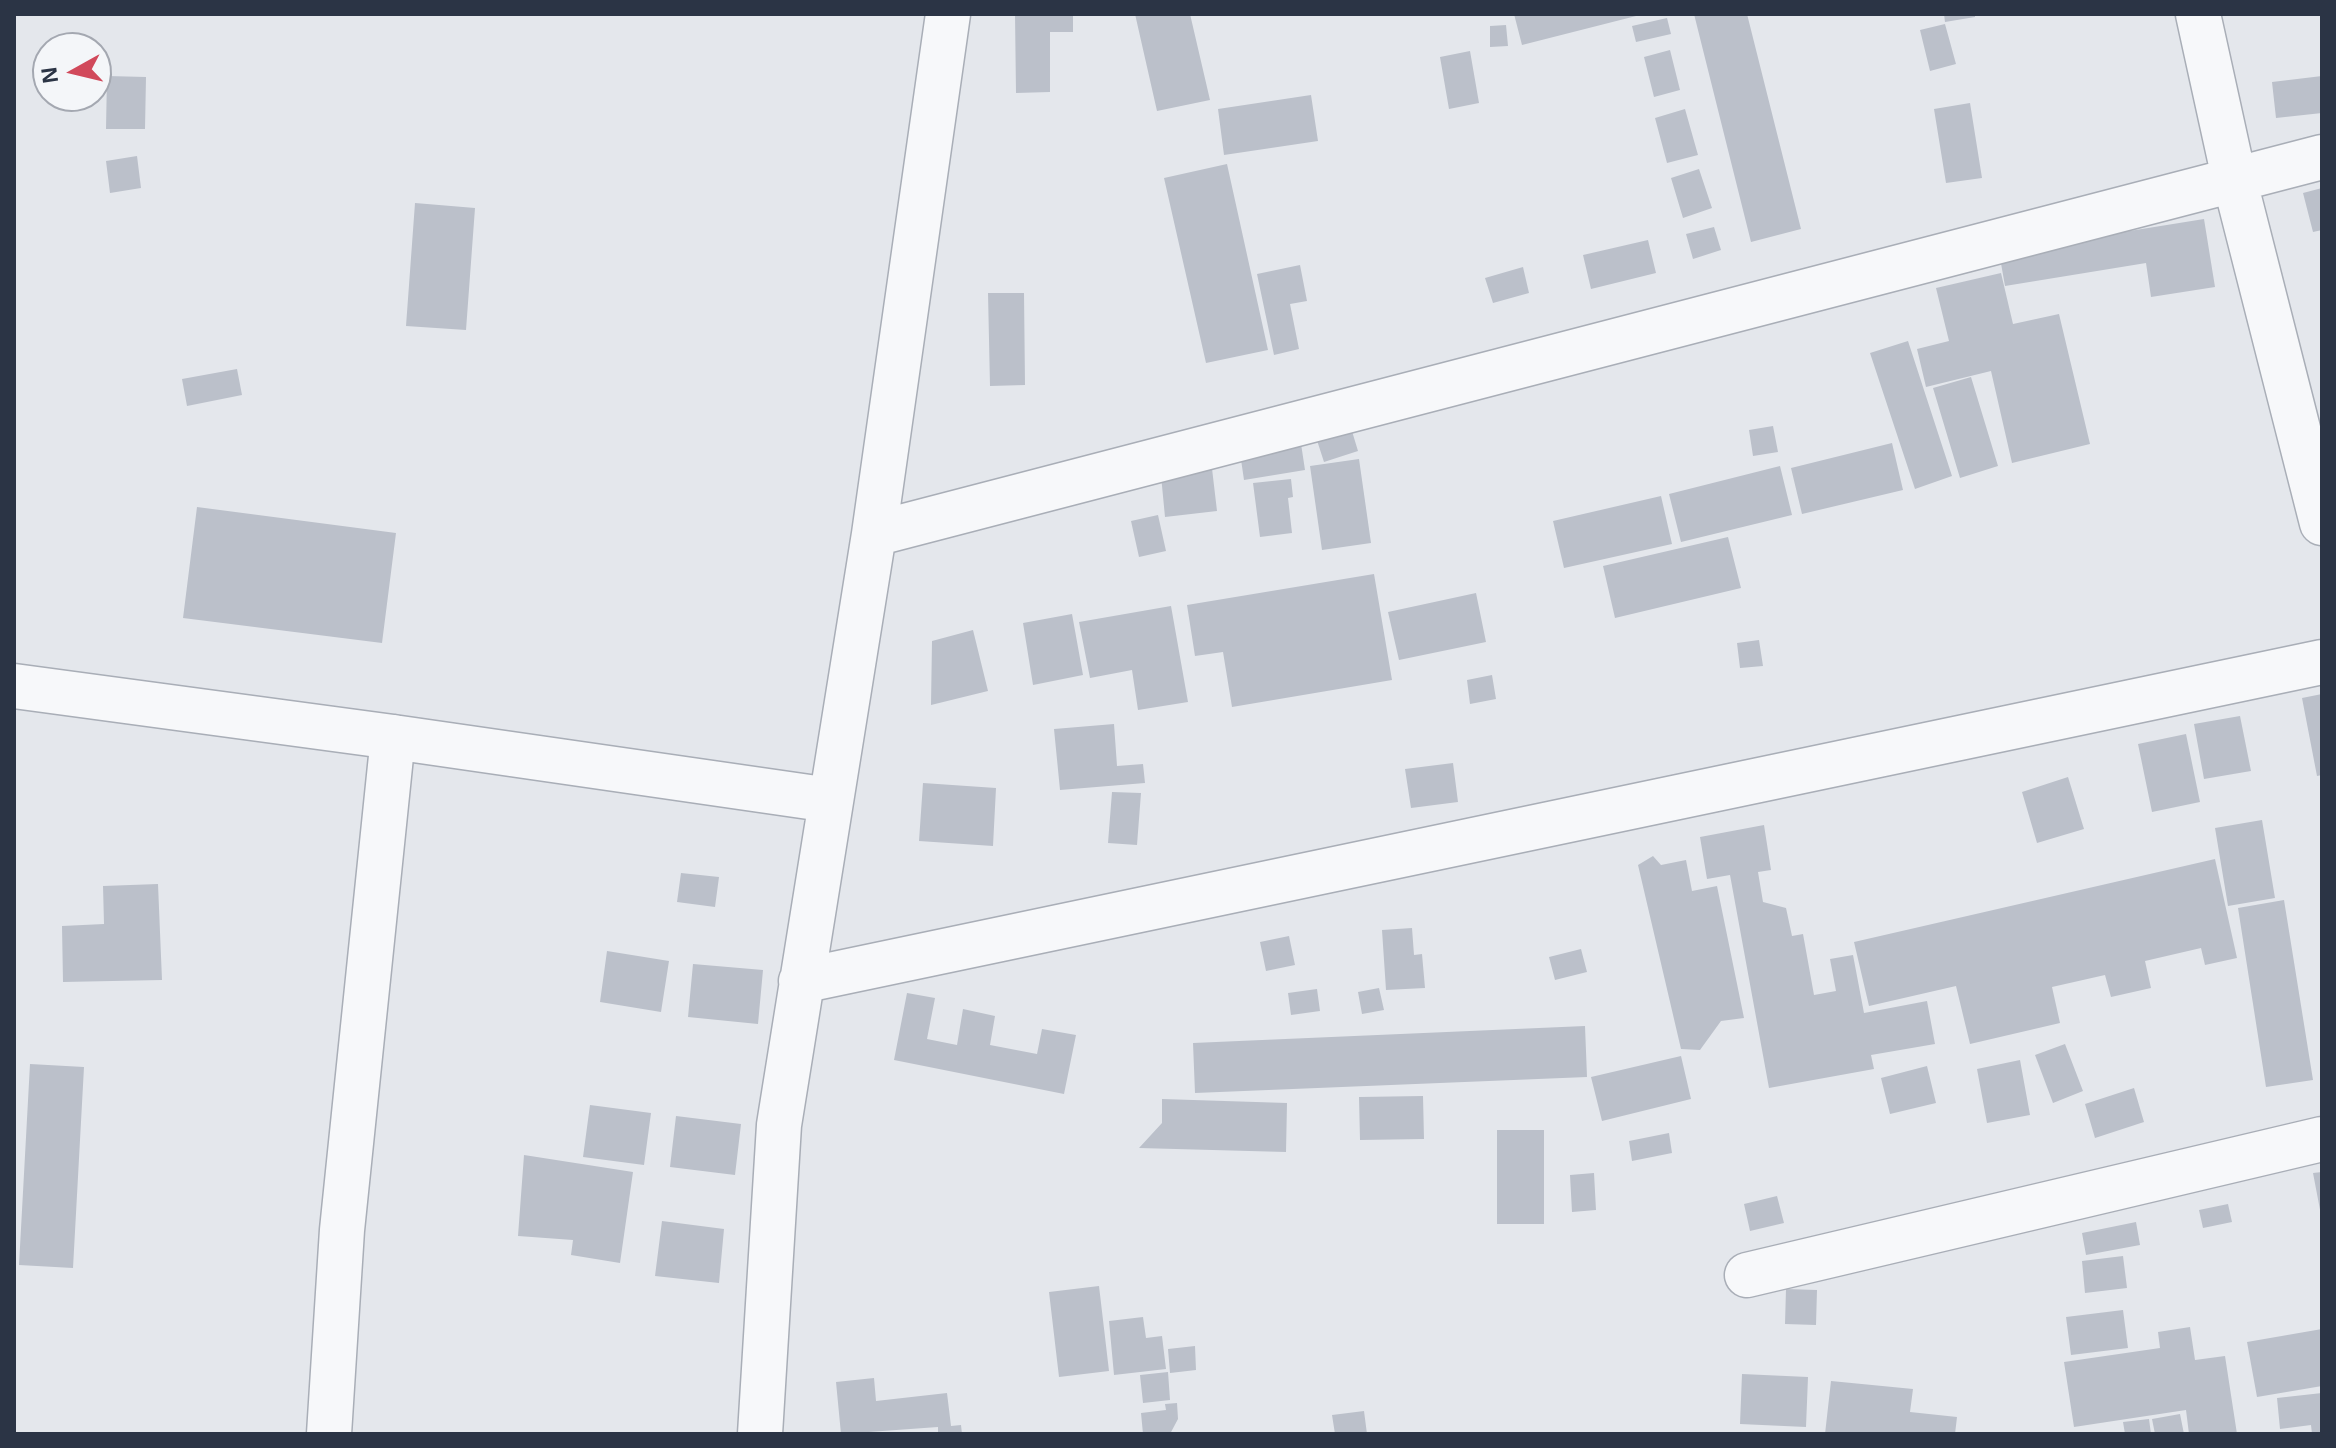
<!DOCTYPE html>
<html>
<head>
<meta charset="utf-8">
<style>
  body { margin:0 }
  #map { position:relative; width:2336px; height:1448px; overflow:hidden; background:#e4e7ec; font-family:Arial,sans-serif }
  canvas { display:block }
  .frame { position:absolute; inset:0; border:16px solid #2b3445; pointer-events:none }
  .north { position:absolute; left:32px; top:32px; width:80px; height:80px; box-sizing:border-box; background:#f4f6f9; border:2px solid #a4a8b1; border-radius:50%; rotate:262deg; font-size:22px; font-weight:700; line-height:32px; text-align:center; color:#2b3445 }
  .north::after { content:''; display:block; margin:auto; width:28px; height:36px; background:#d1495b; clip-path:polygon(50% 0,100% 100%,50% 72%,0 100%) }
</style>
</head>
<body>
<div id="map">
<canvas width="2336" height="1448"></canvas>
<div class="frame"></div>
<div class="north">N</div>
</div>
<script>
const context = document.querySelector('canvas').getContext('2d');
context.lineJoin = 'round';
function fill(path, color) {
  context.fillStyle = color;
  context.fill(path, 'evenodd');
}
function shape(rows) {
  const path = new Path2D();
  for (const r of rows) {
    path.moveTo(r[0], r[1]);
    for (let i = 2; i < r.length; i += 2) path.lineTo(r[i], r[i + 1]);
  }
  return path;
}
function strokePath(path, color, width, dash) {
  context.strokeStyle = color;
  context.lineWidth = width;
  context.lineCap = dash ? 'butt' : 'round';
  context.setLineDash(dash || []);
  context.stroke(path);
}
fill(shape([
  [1015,14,1073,14,1073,32,1050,32,1050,92,1016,93],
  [1135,14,1190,14,1210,100,1157,111],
  [1514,14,1640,14,1640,15,1522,45],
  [1694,14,1747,14,1801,229,1751,242],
  [1944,14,1975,14,1975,17,1945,22],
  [1667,18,1671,34,1636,42,1632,26],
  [1945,24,1956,64,1930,71,1920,30],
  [1506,25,1508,46,1490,47,1490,26],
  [1670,50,1680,90,1654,97,1644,57],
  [1470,51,1479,103,1449,109,1440,57],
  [107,76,146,77,145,129,106,129],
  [2322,76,2322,113,2276,118,2272,82],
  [1311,95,1318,141,1224,155,1218,109],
  [1970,103,1982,178,1946,183,1934,109],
  [1685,109,1698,155,1667,163,1655,118],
  [137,156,141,188,110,193,106,161],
  [1227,164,1268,350,1206,363,1164,178],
  [1699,169,1712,208,1683,218,1671,178],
  [2322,188,2322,230,2313,232,2303,193],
  [415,203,475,208,466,330,406,326],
  [2204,219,2215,287,2151,297,2146,263,2005,286,1999,252],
  [1714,227,1721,250,1693,259,1686,234],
  [1648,240,1656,273,1591,289,1583,255],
  [1300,265,1307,301,1290,304,1299,349,1274,355,1257,274],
  [1523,267,1529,293,1493,303,1485,278],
  [2001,273,2013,324,2059,314,2090,444,2012,463,1991,371,1926,387,1917,349,1949,341,1936,288],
  [988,293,1024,293,1025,385,990,386],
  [1908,341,1952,476,1915,489,1870,353],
  [237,369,242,395,187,406,182,379],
  [1971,377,1998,466,1960,478,1933,388],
  [1348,418,1358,451,1324,462,1313,428],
  [1773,426,1778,452,1753,456,1749,430],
  [1300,437,1305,470,1244,480,1239,446],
  [1892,443,1903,490,1802,514,1791,468],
  [1359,459,1371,543,1322,550,1310,466],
  [1211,460,1217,511,1165,517,1160,465],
  [1780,466,1792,515,1681,542,1669,494],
  [1291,479,1293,497,1288,498,1292,533,1260,537,1253,483],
  [1661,496,1672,544,1564,568,1553,521],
  [197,507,396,533,382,643,183,618],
  [1158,515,1166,551,1139,557,1131,521],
  [1728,537,1741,588,1615,618,1603,566],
  [1374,574,1392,680,1232,707,1223,652,1195,656,1187,605],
  [1476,593,1486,642,1399,660,1388,612],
  [1171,606,1188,702,1138,710,1132,670,1090,678,1079,622],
  [1072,614,1083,675,1033,685,1023,623],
  [973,630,988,691,931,705,932,641],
  [1759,640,1763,666,1740,668,1737,643],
  [1492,675,1496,699,1470,704,1467,680],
  [2322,694,2322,775,2317,776,2302,698],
  [2240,716,2251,771,2204,779,2194,724],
  [1114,724,1117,766,1143,764,1145,783,1060,790,1054,729],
  [2186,734,2200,802,2152,812,2138,744],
  [1453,763,1458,802,1411,808,1405,769],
  [2068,777,2084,829,2037,843,2022,792],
  [923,783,996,788,993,846,919,841],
  [1112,792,1141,793,1137,845,1108,843],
  [2262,820,2275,898,2228,906,2215,828],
  [1764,825,1771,870,1758,872,1763,902,1786,908,1792,936,1803,934,1814,995,1836,991,1830,959,1853,955,1864,1013,1927,1001,1935,1044,1871,1055,1874,1069,1769,1088,1730,875,1707,879,1700,837],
  [1653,856,1661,865,1686,860,1692,891,1717,886,1744,1018,1721,1021,1700,1050,1681,1049,1638,865],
  [2215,859,2237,958,2205,965,2201,948,2145,961,2151,988,2111,997,2105,975,2052,987,2060,1023,1970,1044,1956,986,1869,1006,1854,942],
  [681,873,719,877,715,907,677,902],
  [158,884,162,980,63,982,62,926,104,924,103,886],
  [2284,900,2313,1080,2266,1087,2238,908],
  [1412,928,1414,955,1422,954,1425,988,1386,990,1382,930],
  [1289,936,1295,965,1266,971,1260,942],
  [1581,949,1587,972,1555,980,1549,957],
  [607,951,669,961,661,1012,600,1002],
  [693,964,763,970,758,1024,688,1017],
  [1379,988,1384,1010,1362,1014,1358,992],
  [1317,989,1320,1011,1291,1015,1288,993],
  [907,993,935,998,927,1039,957,1045,963,1009,995,1016,990,1045,1037,1054,1042,1029,1076,1035,1064,1094,894,1060],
  [1585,1026,1587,1077,1195,1093,1193,1043],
  [2065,1044,2083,1091,2053,1103,2035,1055],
  [1681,1056,1691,1099,1602,1121,1591,1077],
  [2020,1060,2030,1115,1987,1123,1977,1069],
  [30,1064,84,1067,73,1268,19,1265],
  [1927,1066,1936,1103,1890,1114,1881,1078],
  [2134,1088,2144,1122,2095,1138,2085,1104],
  [1423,1096,1424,1139,1360,1140,1359,1097],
  [1162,1099,1287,1103,1286,1152,1139,1148,1162,1123],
  [590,1105,651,1113,644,1165,583,1157],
  [676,1116,741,1124,735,1175,670,1167],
  [1497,1130,1544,1130,1544,1224,1497,1224],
  [1669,1133,1672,1153,1632,1161,1629,1141],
  [524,1155,633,1172,620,1263,571,1255,573,1240,518,1236],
  [2322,1172,2322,1215,2321,1215,2313,1173],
  [1594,1173,1596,1210,1572,1212,1570,1175],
  [1777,1196,1784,1223,1750,1231,1744,1204],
  [2228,1204,2232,1222,2203,1228,2199,1210],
  [662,1221,724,1229,719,1283,655,1276],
  [2136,1222,2140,1245,2086,1255,2082,1233],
  [2123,1256,2127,1288,2085,1293,2082,1261],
  [1099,1286,1109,1371,1059,1377,1049,1292],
  [1786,1289,1817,1290,1816,1325,1785,1324],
  [2123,1310,2128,1348,2071,1355,2066,1317],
  [1143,1317,1146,1338,1162,1336,1166,1369,1114,1375,1109,1321],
  [2190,1327,2195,1360,2225,1356,2237,1434,2189,1434,2186,1410,2074,1427,2064,1362,2160,1348,2158,1332],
  [2322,1329,2322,1386,2257,1397,2247,1342],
  [1195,1346,1196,1370,1170,1373,1168,1349],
  [1168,1372,1170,1400,1143,1403,1140,1375],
  [1742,1374,1808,1377,1806,1427,1740,1424],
  [874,1378,876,1401,947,1393,951,1426,961,1425,962,1434,938,1434,938,1427,841,1434,836,1382],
  [1831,1381,1913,1389,1910,1412,1957,1417,1955,1434,1825,1434],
  [2322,1393,2322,1434,2312,1434,2311,1425,2280,1429,2277,1398],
  [1177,1403,1178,1419,1170,1434,1143,1434,1141,1413,1166,1410,1165,1404],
  [1364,1411,1367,1434,1335,1434,1332,1415],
  [2180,1414,2184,1434,2155,1434,2152,1419],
  [2149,1419,2151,1434,2125,1434,2123,1422]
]), '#bbc0ca');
const street = shape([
  [2198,14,2234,178,2322,523],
  [874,534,2322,157],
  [14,686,393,737,830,800],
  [801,981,2322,662],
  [1747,1275,2322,1139],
  [329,1434,342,1230,393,737],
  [760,1434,779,1125,874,534,948,14]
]);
strokePath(street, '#a9aeb7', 47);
strokePath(street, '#f7f8fa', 44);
</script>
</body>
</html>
